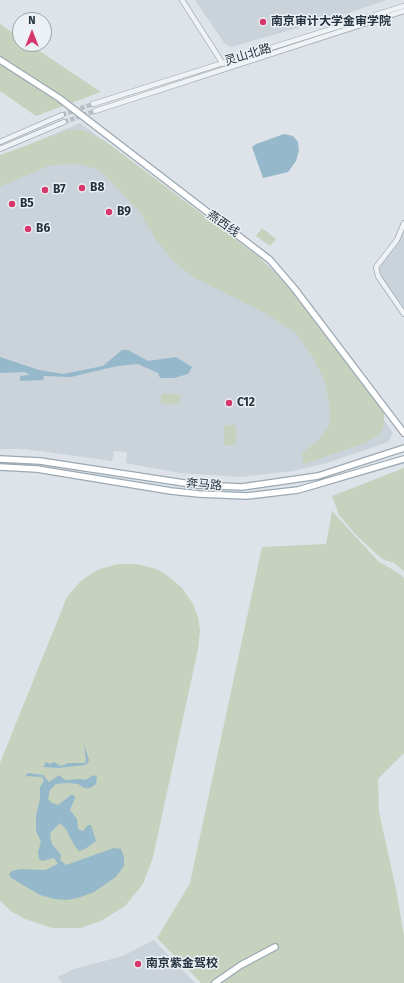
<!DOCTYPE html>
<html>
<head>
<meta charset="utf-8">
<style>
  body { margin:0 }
  #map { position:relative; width:404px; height:983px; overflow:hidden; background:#dde3e8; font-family:"Fira Sans",sans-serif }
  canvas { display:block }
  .north { position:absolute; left:12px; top:12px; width:40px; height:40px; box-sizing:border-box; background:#ecf1f5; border:1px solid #9ca5ac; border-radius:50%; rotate:0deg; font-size:11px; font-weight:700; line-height:16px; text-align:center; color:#25333f }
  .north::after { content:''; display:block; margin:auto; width:14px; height:18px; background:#d7386b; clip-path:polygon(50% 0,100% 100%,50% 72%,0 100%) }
</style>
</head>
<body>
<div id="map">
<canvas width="404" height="983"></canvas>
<div class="north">N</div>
</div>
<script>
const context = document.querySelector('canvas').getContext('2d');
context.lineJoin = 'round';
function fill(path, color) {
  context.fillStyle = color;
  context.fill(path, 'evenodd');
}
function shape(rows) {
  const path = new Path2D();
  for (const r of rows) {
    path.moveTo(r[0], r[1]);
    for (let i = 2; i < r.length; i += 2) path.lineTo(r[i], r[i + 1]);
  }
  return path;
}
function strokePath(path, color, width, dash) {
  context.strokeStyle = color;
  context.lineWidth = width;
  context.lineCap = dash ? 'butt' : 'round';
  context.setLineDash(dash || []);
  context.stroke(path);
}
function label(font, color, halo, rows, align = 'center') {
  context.font = font + ' "Fira Sans","Noto Sans SC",sans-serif';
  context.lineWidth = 3;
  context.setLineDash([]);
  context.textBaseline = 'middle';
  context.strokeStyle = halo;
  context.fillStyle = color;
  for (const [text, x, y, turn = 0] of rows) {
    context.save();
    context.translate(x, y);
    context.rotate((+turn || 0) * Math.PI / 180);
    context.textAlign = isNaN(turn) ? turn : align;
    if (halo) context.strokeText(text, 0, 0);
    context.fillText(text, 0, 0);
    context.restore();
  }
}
fill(shape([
  [195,0,387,0,343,15,231,47,225,44],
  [80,123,274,270,348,367,393,433,388,442,327,463,293,471,239,477,180,473,126,463,127,452,114,451,112,461,25,449,0,449,0,157],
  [404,232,404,310,378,272,379,263,399,241],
  [154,940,195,983,62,983,58,977,74,969,123,956]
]), '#cad2da');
fill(shape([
  [0,24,20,38,20,44,29,44,101,92,36,116,0,91],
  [69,130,82,130,105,141,259,257,289,287,384,413,384,426,381,433,365,443,304,464,302,453,319,440,330,424,330,409,325,382,313,357,296,333,267,314,193,277,172,260,157,241,139,211,100,170,80,164,50,165,0,187,0,155],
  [262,228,276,239,270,246,256,236],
  [161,394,180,394,180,404,161,404],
  [224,425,236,425,236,445,224,445],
  [404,468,404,571,394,563,382,559,357,536,339,515,332,496],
  [332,511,378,561,400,574,404,578,404,753,378,779,379,812,396,889,404,936,404,983,201,983,157,938,190,883,262,547,326,544],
  [118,564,137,564,156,569,167,575,182,588,193,604,198,617,200,630,198,649,153,857,143,884,125,906,101,921,81,928,52,928,25,919,12,912,0,901,0,763,67,597,79,583,89,575,100,569]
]), '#c6d2bd');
fill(shape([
  [284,134,293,136,298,142,299,150,296,161,288,172,263,178,252,147,256,144],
  [122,350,128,350,148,361,176,357,192,367,188,374,174,378,160,378,158,373,138,364,117,366,71,377,44,376,43,380,20,381,20,376,30,375,25,372,0,373,0,357,39,370,63,374,103,366],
  [84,744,89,760,88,763,85,765,58,768,43,767,46,762,50,764,54,762,61,766,68,763,84,763,86,762],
  [28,773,43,775,49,782,59,775,65,780,81,779,86,780,93,775,97,777,96,784,90,788,84,788,78,784,67,783,56,784,50,790,48,799,52,803,58,805,71,795,74,795,75,798,70,810,77,819,78,829,83,831,88,825,91,825,96,841,85,849,79,851,74,845,66,829,60,823,51,832,50,837,52,844,61,855,60,860,66,865,114,848,121,849,124,857,124,866,116,877,94,892,81,897,67,900,54,899,40,895,11,878,9,874,12,871,20,869,45,870,58,864,54,858,42,861,39,859,38,852,41,842,36,831,36,815,40,799,40,787,44,781,42,777,25,776]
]), '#95b8cb');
strokePath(shape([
  [62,115,93,104],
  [64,122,95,111]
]), '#b8c0c6', 4.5, [4.5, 2]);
const minor = shape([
  [182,0,223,64],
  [93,104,404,6],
  [95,111,404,11],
  [0,142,62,115],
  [0,149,64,122],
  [404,223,397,240,376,267,378,276,404,314]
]);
const major = shape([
  [0,60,59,98,270,260,294,288,404,433],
  [0,459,40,461,197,485,242,487,318,476,404,448],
  [0,467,37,469,171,491,199,494,247,496,298,490,404,459],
  [215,983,241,965,275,947]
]);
strokePath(minor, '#a2abb2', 6);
strokePath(major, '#9ba9b4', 8);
strokePath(minor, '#eff3f6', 4.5);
strokePath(major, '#fff', 5.5);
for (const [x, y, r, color] of [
  [263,22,4,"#d7386b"],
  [82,188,4,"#d7386b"],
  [45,190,4,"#d7386b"],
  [12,204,4,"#d7386b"],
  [109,212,4,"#d7386b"],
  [28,229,4,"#d7386b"],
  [229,403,4,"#d7386b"],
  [138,964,4,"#d7386b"]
]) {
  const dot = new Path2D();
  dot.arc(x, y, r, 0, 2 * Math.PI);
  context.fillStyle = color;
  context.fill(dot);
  strokePath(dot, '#ecf1f5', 1.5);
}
label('bold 12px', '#25333f', '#ecf1f5', [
  ["南京审计大学金审学院",271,22],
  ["B8",90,188],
  ["B7",53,190],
  ["B5",20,204],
  ["B9",117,212],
  ["B6",36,229],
  ["C12",237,403],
  ["南京紫金驾校",146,964]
], 'left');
label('12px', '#25333f', '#ecf1f5', [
  ["灵山北路",248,55,-17],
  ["燕西线",223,224,35],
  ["奔马路",204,485,5]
]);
</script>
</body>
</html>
